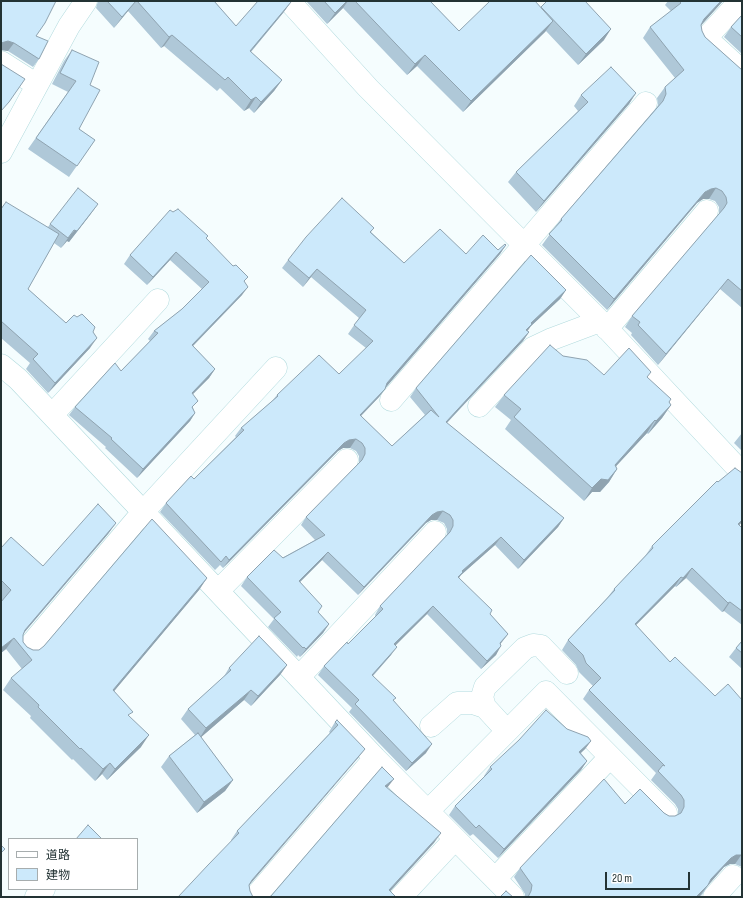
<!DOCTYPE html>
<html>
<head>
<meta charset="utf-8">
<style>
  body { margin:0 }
  #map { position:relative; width:743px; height:898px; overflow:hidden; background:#f5fdfe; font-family:"Sofia Sans Condensed","Noto Sans JP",sans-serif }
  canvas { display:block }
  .frame { position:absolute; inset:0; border:2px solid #233334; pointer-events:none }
  .legend { position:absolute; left:8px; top:838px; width:130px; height:52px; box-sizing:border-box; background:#fff; border:1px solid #a7adae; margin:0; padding:5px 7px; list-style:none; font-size:12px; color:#233334 }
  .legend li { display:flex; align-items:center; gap:8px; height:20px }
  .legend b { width:20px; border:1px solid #a7adae }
  .scale { position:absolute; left:605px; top:872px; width:85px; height:18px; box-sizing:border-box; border:2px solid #233334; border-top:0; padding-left:5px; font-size:12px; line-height:14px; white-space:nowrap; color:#233334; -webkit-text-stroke:3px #fff; paint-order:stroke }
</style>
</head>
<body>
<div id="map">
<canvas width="743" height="898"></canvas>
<div class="frame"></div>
<ul class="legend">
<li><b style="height:5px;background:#fff"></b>道路</li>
<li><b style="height:11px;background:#cce9fb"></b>建物</li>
</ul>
<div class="scale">20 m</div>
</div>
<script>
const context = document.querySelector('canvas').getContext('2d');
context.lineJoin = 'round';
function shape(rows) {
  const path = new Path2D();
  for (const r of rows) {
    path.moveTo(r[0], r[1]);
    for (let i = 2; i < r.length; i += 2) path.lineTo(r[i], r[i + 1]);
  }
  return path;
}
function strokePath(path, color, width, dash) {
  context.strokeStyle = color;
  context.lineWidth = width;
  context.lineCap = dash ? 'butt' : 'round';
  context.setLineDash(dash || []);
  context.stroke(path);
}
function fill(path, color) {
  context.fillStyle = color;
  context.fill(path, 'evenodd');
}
const minor = shape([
  [289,1,368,88,600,321,742,473],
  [740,1,706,38,742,71],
  [1,62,37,85],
  [1,152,69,26,86,1],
  [607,329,707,211],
  [1,365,18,379,375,758,513,897],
  [391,400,646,103],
  [479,406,533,348,552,339,600,321],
  [52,415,158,300],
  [218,591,347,460],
  [27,649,143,512,276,368],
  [299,677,435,532],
  [485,707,482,697,485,687,525,648,533,645,541,646,567,673],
  [431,726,457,703,473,703,485,707,507,731],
  [428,811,546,692,666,813],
  [495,879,610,757],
  [36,897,44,889],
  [255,897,375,758],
  [401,897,455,839],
  [714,897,733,876]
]);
strokePath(minor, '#b1dadd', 23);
strokePath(minor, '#fff', 22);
fill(shape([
  [1,1,36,36,39,59,33,67,8,51,1,50],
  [98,1,214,1,236,26,291,2,283,13,251,52,282,80,274,91,254,113,249,108,244,111,220,88,217,91,164,46,161,48,128,11,114,28,96,8],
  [306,1,430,1,459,31,541,8,547,1,604,40,578,65,546,31,463,112,417,66,407,75,343,8,327,24],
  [668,1,723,1,701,25,702,31,705,37,742,70,742,308,720,289,658,365,631,335,632,333,625,327,632,316,719,215,719,207,715,201,709,199,703,199,697,203,607,310,542,245,561,219,657,107,658,105,657,98,665,87,675,78,643,38,650,27,671,11,665,5],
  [742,15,742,54,724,37,731,27],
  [72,50,90,85,79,129,95,140,69,177,28,149,68,92,52,84,64,61],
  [636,93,629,104,536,212,508,182,516,172,578,111,574,106,581,95],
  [1,209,48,227,50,224,90,215,69,242,67,241,61,248,54,243,28,289,66,323,93,332,90,348,48,393,26,369,30,363,1,338],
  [374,228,371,232,404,263,466,254,498,250,506,245,500,254,386,387,379,397,361,416,392,446,425,415,410,397,416,388,566,290,560,299,531,326,527,331,529,332,523,341,447,423,564,518,558,527,518,569,495,545,461,575,459,578,490,614,508,634,500,644,496,655,481,669,427,614,395,645,391,655,373,676,394,701,426,753,406,771,349,712,352,708,318,675,324,666,348,644,376,617,375,615,380,606,446,536,447,534,447,529,444,523,437,520,431,520,426,523,358,595,322,560,300,582,318,612,329,624,323,633,300,657,298,655,297,657,268,627,274,619,241,586,247,577,315,540,301,525,306,517,359,463,359,456,356,451,350,448,343,448,338,451,223,568,220,565,215,570,160,512,166,503,194,479,236,437,235,436,241,428,272,401,277,395,339,374,366,348,348,334,359,318,311,277,303,287,282,268,288,260],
  [206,239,245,282,242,295,193,346,215,369,209,378,193,394,193,408,195,413,190,421,137,478,105,448,106,447,69,415,75,407,121,371,150,341,148,339,154,331,182,309,202,289,170,260,147,285,124,264,130,255],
  [563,356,604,375,647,377,669,402,671,405,662,418,648,434,647,433,616,466,617,469,609,482,600,492,592,492,584,501,505,429,511,420,495,407,504,395],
  [742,433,742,451,734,443],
  [742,473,742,522,739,525,742,528,742,625,724,611,722,612,686,578,676,587,675,586,636,625,670,662,715,696,742,700,742,867,735,864,730,864,724,867,709,884,702,895,699,897,525,897,525,894,514,877,520,868,625,804,664,813,669,816,675,816,678,814,678,809,675,804,651,780,656,773,583,699,589,690,593,686,579,672,576,665,562,650,568,640,607,598,614,589,645,556,652,546,718,482],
  [116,523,108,534,23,634,23,642,27,647,33,650,39,650,207,578,199,590,114,691,129,716,141,747,107,780,102,774,95,781,73,759,72,760,30,718,31,716,3,690,11,678,22,669,6,649,1,653,1,602,2,600,1,599,1,548,43,566],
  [742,641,742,669,729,657,736,648],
  [287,665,280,675,251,706,244,700,201,737,233,780,225,791,197,813,161,767,169,756,195,735,181,719,188,709,223,678,229,668],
  [337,720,358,758,231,841,231,840,237,831,330,733,329,732,335,722],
  [567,729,591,741,585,749,581,753,587,761,581,770,498,858,473,834,470,836,449,815,455,806,485,776,484,776,490,767]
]), '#afc8d8');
fill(shape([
  [136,1,128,11,114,28,122,17],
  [347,1,348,1,343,8,327,24,335,13],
  [721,1,723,1,697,30,704,19],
  [291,2,283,13,242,62,250,51],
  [553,21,545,32,463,112,471,101],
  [611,29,604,40,578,65,586,54],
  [172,35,164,46,161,48,169,37],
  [8,41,14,43,8,51,1,50,1,43],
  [425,55,417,66,407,75,415,64],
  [282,80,274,91,254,113,261,102],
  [636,93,629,104,536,212,544,201],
  [256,97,249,108,244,111,251,100],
  [716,188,709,199,703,199,697,203,607,310,614,299,705,192,711,189],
  [98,204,90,215,69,242,67,241,61,248,68,238],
  [506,245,500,254,382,392,387,383],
  [176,252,170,260,147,285,153,277],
  [317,269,311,277,303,287,309,278],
  [728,279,720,289,658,365,666,354],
  [248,287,242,295,186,353,192,345],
  [566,290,560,299,531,326,526,333,520,339,531,323],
  [529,332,523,341,440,430,446,422],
  [97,338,90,348,48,393,55,383],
  [215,369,209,378,186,401,192,393],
  [385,389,379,397,354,423,360,415],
  [671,405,662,418,648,434,656,421],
  [195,413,190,421,137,478,143,469],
  [655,420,647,433,606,477,615,465],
  [356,439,350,448,343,448,338,451,223,568,229,560,344,443,349,440],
  [617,469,609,482,600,492,592,492,584,501,592,488,601,479],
  [443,511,437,520,431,520,426,523,358,595,364,587,432,515,437,512],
  [564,518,558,527,518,569,524,560],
  [742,520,742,522,732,533,738,524],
  [116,523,108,534,17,641,25,630],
  [501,537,495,545,461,575,457,580,452,585,462,571],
  [328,552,322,560,293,589,299,581],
  [692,568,686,578,676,587,683,578],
  [681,577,675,586,628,633,635,624],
  [207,578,199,590,105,702,113,690],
  [730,602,724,611,722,612,728,603],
  [433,606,427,614,388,653,394,644],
  [329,624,323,633,300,657,306,649],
  [508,634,502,642,494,651,500,643],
  [14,638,6,649,1,653,1,648],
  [501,646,496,655,481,669,487,661],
  [397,647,391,655,366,683,372,675],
  [287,665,280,675,251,706,258,696],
  [251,690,244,700,199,739,206,728],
  [149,735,141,747,107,780,115,769],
  [591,741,585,749,573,760,579,752],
  [432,744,426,753,406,771,412,763],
  [365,749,358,758,246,889,252,880],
  [587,761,581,770,498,858,504,849],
  [110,763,102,774,95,781,103,769],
  [394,779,387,788,385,786],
  [233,780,225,791,197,813,204,802],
  [441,833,434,843,385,897,389,890],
  [742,854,735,864,730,864,724,867,705,889,711,879,731,858,736,855],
  [708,885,699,897,696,897]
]), '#8fa3b0');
const building = shape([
  [1,1,56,1,45,23,36,36,48,41,39,59,14,43,8,41,1,43,1,1],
  [107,1,136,1,122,17,107,1],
  [137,1,214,1,236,26,258,1,290,1,291,2,250,51,282,80,261,102,256,97,251,100,228,77,225,80,172,35,169,37,137,1],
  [324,1,347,1,335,13,324,1],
  [355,1,430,1,459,31,490,1,535,1,553,21,471,101,425,55,415,64,355,1],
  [547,1,585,1,611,29,586,54,541,7,547,1],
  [679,1,721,1,704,19,701,25,702,31,705,37,742,70,742,291,728,279,666,354,638,325,640,322,632,316,724,208,727,203,726,197,722,191,716,188,711,189,705,192,614,299,549,234,562,220,561,219,663,101,666,94,665,87,684,70,650,27,681,3,679,1],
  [742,15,742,37,731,27,742,15],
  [72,50,99,62,90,85,100,90,79,129,95,140,77,166,36,138,76,81,60,73,72,50],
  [1,64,25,79,9,102,1,111,1,64],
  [611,67,636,93,544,201,516,172,588,102,581,95,611,67],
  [78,188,98,204,77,231,74,230,68,238,50,224,78,188],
  [342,198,374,228,370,232,404,263,440,229,466,254,483,235,498,250,505,244,506,245,387,383,385,389,360,415,392,446,431,410,439,417,416,388,531,255,566,290,531,323,532,324,526,330,529,332,446,422,564,518,524,560,501,537,462,571,463,572,458,577,492,610,490,614,508,634,500,643,501,646,487,661,433,606,394,644,397,647,372,675,396,698,393,700,432,744,412,763,355,704,359,700,324,666,347,642,348,644,383,609,380,606,450,532,453,526,453,520,450,515,443,511,437,512,432,515,364,587,328,552,299,581,322,606,318,612,329,624,306,649,304,647,303,648,274,618,281,612,247,577,274,550,283,558,325,535,306,517,362,460,365,454,365,448,362,443,356,439,349,440,344,443,229,560,226,556,221,562,166,503,191,476,194,479,244,430,241,428,278,396,277,395,319,355,339,374,373,341,354,325,366,310,317,269,309,278,288,260,306,237,342,198],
  [6,202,59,234,28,289,66,323,74,315,77,317,82,314,95,327,93,332,97,338,55,383,33,359,38,354,1,321,1,303,2,302,1,302,1,209,6,202],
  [178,209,208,236,206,238,233,266,236,265,248,277,244,281,248,287,192,345,215,369,192,393,198,401,192,407,195,413,143,469,111,439,112,438,75,407,115,363,121,371,158,333,154,331,182,309,209,282,176,252,153,277,130,255,170,210,173,212,178,209],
  [550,345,563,356,587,360,604,375,629,348,651,372,647,377,671,399,669,402,671,405,656,421,655,420,615,465,617,469,608,480,601,479,592,488,514,417,521,409,504,395,550,345],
  [735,468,742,473,742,520,738,524,742,528,742,611,730,602,728,603,692,568,683,578,681,577,635,624,670,662,675,657,715,696,728,684,742,700,742,855,736,855,731,858,711,879,708,885,696,897,528,897,531,891,532,885,520,868,604,779,625,804,640,789,664,813,669,816,675,816,681,813,684,807,684,800,681,795,658,771,663,765,665,766,589,690,601,678,586,663,583,655,568,640,615,590,614,589,653,548,652,546,717,481,718,482,735,468],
  [98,504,116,523,25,630,23,635,23,642,27,647,33,650,39,650,44,646,152,519,207,578,113,690,133,712,128,715,149,735,115,769,110,763,103,769,81,748,80,749,38,707,39,705,11,678,32,660,14,638,1,648,1,602,11,590,1,580,1,548,11,537,43,566,98,504],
  [259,636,287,665,258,696,251,690,206,728,188,709,231,670,229,668,259,636],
  [742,641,742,653,736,648,742,641],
  [546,710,567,729,588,737,591,741,579,752,587,761,504,849,479,825,476,828,455,806,492,769,490,767,519,740,546,710],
  [337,720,365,749,252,880,249,885,250,891,253,897,178,897,208,865,239,833,237,831,338,725,335,722,337,720],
  [198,733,233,780,204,802,169,756,198,733],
  [382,767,394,779,385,786,441,833,389,890,396,897,269,897,271,896,382,767],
  [88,825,102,839,76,839,88,825],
  [1,845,5,849,1,853,1,845],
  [506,891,513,897,500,897,506,891]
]);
fill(building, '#cce9fb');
strokePath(building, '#8fa3b0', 1);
</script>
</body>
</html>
